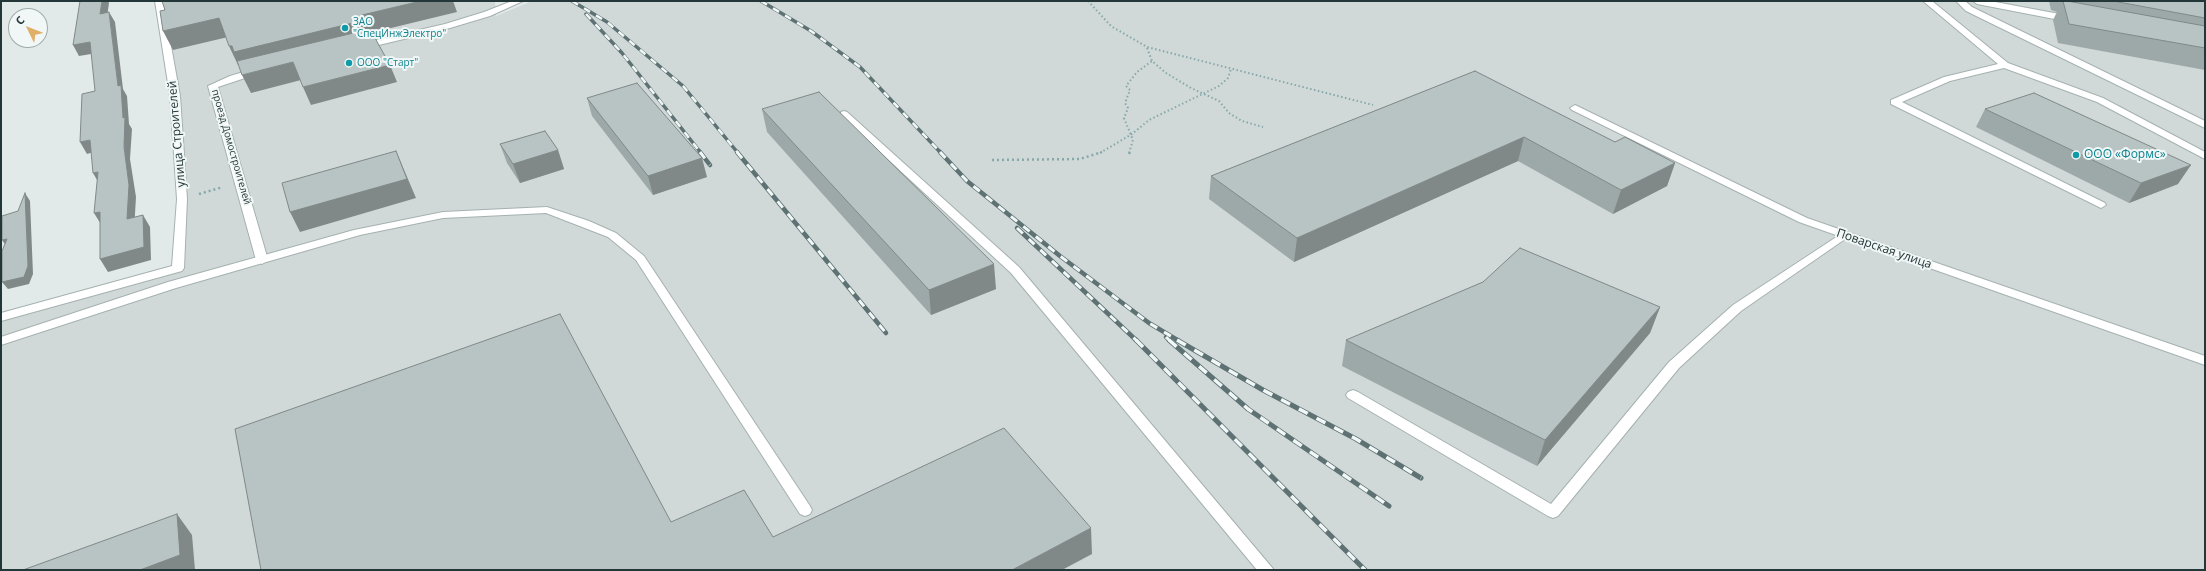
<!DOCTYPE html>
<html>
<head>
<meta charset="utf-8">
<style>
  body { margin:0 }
  #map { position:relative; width:2206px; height:571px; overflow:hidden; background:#e1eae9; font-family:"Open Sans",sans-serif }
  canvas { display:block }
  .frame { position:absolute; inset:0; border:2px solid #243738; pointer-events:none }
  .north { position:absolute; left:8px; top:8px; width:40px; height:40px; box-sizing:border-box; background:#f1f7f6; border:1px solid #9faaaa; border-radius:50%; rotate:313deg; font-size:11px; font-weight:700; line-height:16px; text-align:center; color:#243738 }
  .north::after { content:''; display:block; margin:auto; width:14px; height:18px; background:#e0af69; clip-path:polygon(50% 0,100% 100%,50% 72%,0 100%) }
</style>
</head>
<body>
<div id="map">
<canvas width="2206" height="571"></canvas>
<div class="frame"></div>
<div class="north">С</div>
</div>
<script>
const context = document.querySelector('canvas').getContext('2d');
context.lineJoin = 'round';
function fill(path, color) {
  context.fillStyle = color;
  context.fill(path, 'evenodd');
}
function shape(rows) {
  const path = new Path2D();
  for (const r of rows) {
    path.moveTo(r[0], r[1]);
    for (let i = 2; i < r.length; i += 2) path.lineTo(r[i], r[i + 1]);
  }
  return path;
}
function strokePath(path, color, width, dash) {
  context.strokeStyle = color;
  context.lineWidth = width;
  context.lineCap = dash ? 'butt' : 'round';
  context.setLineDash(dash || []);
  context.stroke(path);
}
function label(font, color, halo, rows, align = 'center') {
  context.font = font + ' "Open Sans",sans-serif';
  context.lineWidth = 4;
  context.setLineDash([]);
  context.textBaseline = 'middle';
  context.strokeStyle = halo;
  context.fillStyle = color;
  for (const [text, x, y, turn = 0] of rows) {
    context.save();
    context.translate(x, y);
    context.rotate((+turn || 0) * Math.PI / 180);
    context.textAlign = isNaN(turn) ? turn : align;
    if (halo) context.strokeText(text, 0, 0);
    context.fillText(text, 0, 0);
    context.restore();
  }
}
fill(shape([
  [159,1,495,1,496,16,532,1,2205,1,2205,570,1,570,1,317,178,268,182,199,175,96]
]), '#d0d9d8');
const service = shape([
  [1923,1,1932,1,2008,63,2103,98,2205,152,2205,159,2097,102,2004,68,1950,81,1902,102,2105,203,2106,205,2101,208,1891,104,1891,100,1944,77,1998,64,1923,1],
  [1956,1,1965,1,1972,7,2205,121,2205,128,1966,11,1956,1],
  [844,111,847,112,1019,267,1274,570,1257,570,1011,273,841,116,841,112,844,111],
  [547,207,589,221,616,233,644,256,810,506,812,510,810,514,805,516,800,514,636,260,608,237,546,213,443,218,360,235,176,288,1,345,1,337,168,282,354,230,443,212,547,207],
  [1844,232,1850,235,1848,237,1741,311,1679,368,1558,516,1553,518,1548,516,1348,398,1346,395,1348,392,1353,390,1358,392,1551,504,1669,362,1733,305,1844,232]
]);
const minor = shape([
  [155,1,163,1,180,96,187,199,184,268,182,271,1,321,1,313,172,266,177,199,170,96,155,1],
  [512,1,523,1,490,16,450,28,362,49,358,46,359,44,445,24,484,12,512,1],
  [257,68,262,71,260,73,218,87,268,260,262,264,256,260,208,86,230,76,257,68],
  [1575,105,1807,218,2205,356,2205,365,1799,222,1572,110,1570,108,1575,105]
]);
const tertiary = shape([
  [1973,1,1990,1,2070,16,2074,19,2070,22,1977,4,1973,1]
]);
strokePath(service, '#a5b1b0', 2);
strokePath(minor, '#a5b1b0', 2);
strokePath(tertiary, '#a5b1b0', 2);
strokePath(shape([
  [1088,1,1111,26,1147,47,1373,105],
  [1147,48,1152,61,1166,73,1191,88,1219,101,1229,113,1242,121,1263,127],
  [1100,153,1132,134,1149,120,1219,86,1228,78,1231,69],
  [1129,153,1133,140,1124,118,1128,108,1125,103,1130,90,1126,86,1137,72,1152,61]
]), '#86a8a9', 2, [1.5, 2.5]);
strokePath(shape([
  [1129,154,1130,152],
  [992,160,1080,159,1102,152],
  [199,194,223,187]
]), '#86a8a9', 2.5, [2, 3]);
fill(service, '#fff');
fill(minor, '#fff');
fill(tertiary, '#fff');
const railFar2 = shape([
  [572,1,607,22,683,86,738,153],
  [761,1,811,31,860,67,941,153],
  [586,14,622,53,701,153]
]);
const railFar1 = shape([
  [700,152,710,165],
  [737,152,886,333],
  [940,152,967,181,1060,256,1149,323,1179,341],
  [1017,228,1137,341],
  [1166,337,1170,341]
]);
const rail = shape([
  [1136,340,1365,570],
  [1169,340,1248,409,1389,506],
  [1177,340,1263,390,1356,439,1421,478]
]);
strokePath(railFar2, '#5e7274', 3.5);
strokePath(railFar1, '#5e7274', 4.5);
strokePath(rail, '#5e7274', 5);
strokePath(railFar2, '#f1f7f6', 2.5, [7]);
strokePath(railFar1, '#f1f7f6', 3, [8]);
strokePath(rail, '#f1f7f6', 3.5, [10]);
fill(shape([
  [2049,1,2205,1,2205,70,2058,43,2053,20,2057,12,2051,10],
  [1475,71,1615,142,1675,163,1667,186,1613,214,1518,161,1294,262,1209,199,1211,176],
  [587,98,707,177,653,195,592,116],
  [762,109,996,289,931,315,767,132],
  [1985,109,2178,184,2129,203,1976,127],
  [500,144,558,150,564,169,520,183,507,163],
  [1660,307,1650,333,1537,466,1342,366,1346,340]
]), '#9da9a8');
fill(shape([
  [102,1,108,1,109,3,106,24,100,14],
  [421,1,453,1,457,12,238,65,229,46],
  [109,12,115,22,123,89,127,96,129,124,132,129,130,159,136,197,134,231,127,219,123,118,118,86],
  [219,18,228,37,173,50,163,31],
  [90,42,97,53,79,56,73,45],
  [293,62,301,80,251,93,242,75],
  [390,65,397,82,311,105,303,87],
  [1524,137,1518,161,1294,262,1297,238],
  [90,140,97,151,87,154,80,142],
  [558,150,564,169,520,183,513,164],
  [396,151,416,198,300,232,290,212],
  [702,158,707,177,653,195,648,176],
  [1675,163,1667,186,1613,214,1621,190],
  [2191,165,2178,184,2129,203,2141,183],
  [98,172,100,185,93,173],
  [25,193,30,201,33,274,29,284,8,289,2,282],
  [100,212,102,226,94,213],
  [143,215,150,227,151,260,108,272,100,259],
  [7,239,7,247,2,240],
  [994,264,996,289,931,315,929,290],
  [1660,307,1650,333,1537,466,1545,440],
  [177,514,192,535,195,570,140,570],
  [1091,528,1092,554,1062,570,1012,570]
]), '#808988');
const building = shape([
  [80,1,102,1,100,14,109,12,118,86,121,85,123,118,125,117,124,147,129,185,127,219,143,215,144,247,100,259,100,212,94,213,98,172,93,173,90,140,80,142,82,94,95,91,90,42,73,45,80,1],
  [162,1,421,1,362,15,365,20,234,52,232,46,229,46,219,18,163,31,160,11,165,10,162,1],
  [2063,1,2067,1,2205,26,2205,48,2069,24,2063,1],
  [2113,1,2205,1,2205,18,2113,1],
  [370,29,390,65,303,87,293,62,242,75,237,61,370,29],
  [1475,71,1615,142,1625,137,1675,163,1621,190,1524,137,1297,238,1211,176,1475,71],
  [637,83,702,158,648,176,587,98,637,83],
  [819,92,994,264,929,290,762,109,819,92],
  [2034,93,2191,165,2141,183,1985,109,2034,93],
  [545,131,558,150,513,164,500,144,545,131],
  [396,151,407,179,290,212,282,183,396,151],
  [25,193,28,266,24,277,2,282,2,251,7,239,2,240,2,216,18,211,25,193],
  [1520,248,1660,307,1545,440,1346,340,1483,282,1520,248],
  [560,314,671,522,744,490,773,537,1004,428,1091,528,1012,570,261,570,235,429,560,314],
  [177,514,180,555,140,570,23,570,177,514]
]);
fill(building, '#b7c4c3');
strokePath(building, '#808988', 1);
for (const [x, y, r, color] of [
  [345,28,4,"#0f9aa8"],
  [349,63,4,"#0f9aa8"],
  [2076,155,4,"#0f9aa8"]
]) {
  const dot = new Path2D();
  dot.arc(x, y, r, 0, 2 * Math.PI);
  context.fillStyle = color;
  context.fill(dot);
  strokePath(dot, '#f1f7f6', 1.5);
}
label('10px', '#0d838f', '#f1f7f6', [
  ["ЗАО",353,22],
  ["\"СпецИнжЭлектро\"",353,34],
  ["ООО \"Старт\"",357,63]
], 'left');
label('10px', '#243738', '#f1f7f6', [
  ["проезд Домостроителей",231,147,74]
]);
label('12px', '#243738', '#f1f7f6', [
  ["улица Строителей",177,134,-95],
  ["Поварская улица",1884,249,19]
]);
label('12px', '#0d838f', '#f1f7f6', [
  ["ООО «Формс»",2084,155]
], 'left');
</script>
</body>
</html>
